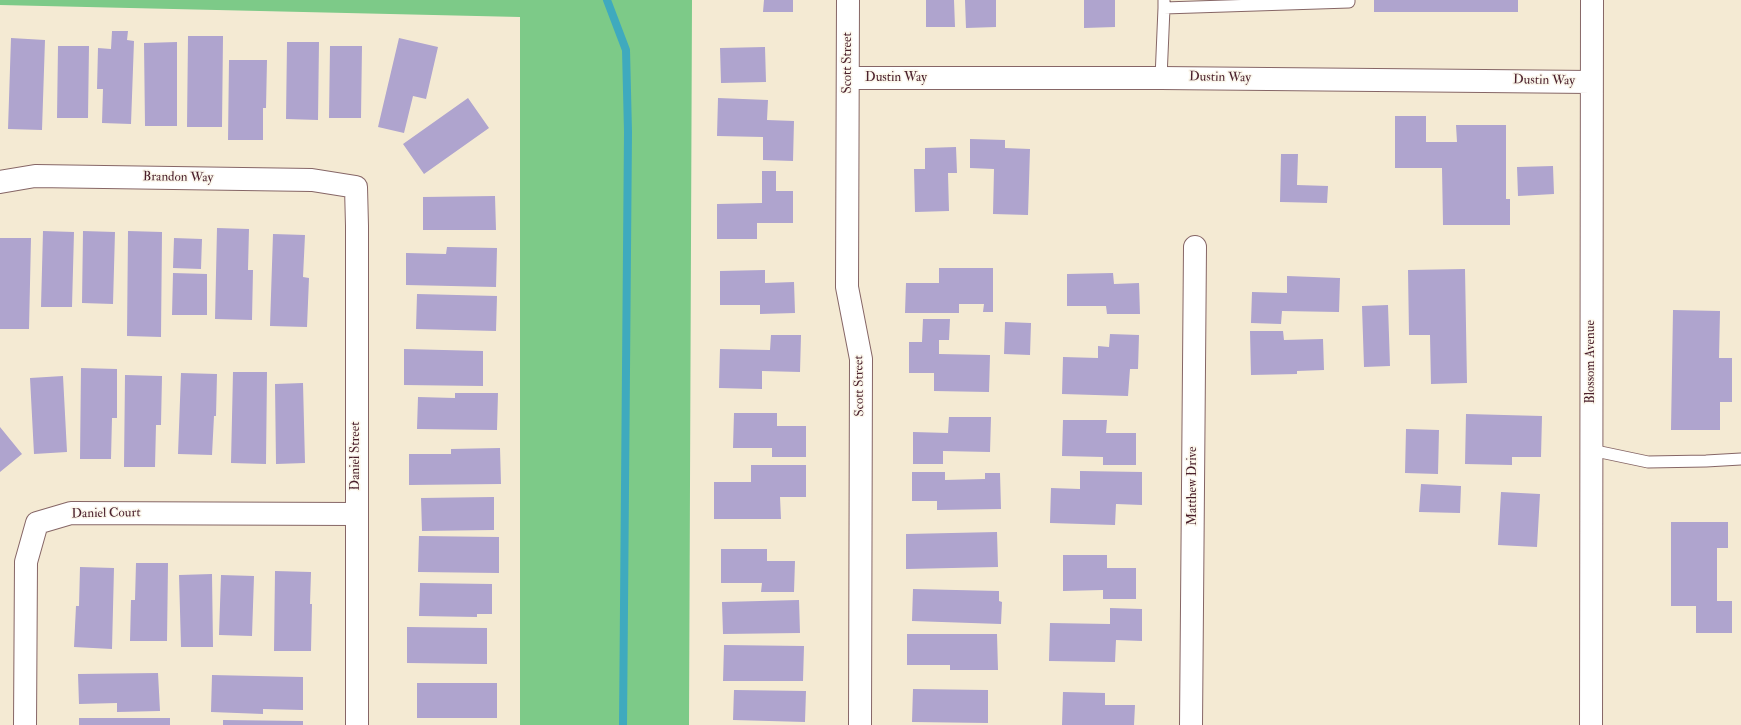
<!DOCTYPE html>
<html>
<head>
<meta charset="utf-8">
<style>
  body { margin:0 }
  canvas { display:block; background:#f4ead3 }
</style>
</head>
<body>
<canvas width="1741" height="725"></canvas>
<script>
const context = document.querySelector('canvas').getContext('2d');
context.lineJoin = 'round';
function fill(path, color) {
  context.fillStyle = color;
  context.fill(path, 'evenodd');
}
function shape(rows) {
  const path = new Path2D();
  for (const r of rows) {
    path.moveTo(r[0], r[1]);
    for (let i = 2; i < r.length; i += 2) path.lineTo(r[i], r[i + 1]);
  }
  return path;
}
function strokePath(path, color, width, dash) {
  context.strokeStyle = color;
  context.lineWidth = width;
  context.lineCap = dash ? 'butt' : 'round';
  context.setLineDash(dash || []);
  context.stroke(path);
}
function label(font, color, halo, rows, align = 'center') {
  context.font = font + ' "IM FELL Double Pica",serif';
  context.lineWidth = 3;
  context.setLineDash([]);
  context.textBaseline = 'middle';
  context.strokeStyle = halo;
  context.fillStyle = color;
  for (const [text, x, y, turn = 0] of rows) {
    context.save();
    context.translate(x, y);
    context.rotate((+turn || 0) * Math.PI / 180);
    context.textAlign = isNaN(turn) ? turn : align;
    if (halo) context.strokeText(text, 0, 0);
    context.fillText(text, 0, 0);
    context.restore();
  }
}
fill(shape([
  [0,0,692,0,689,725,520,725,520,17,0,5]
]), '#7dca88');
strokePath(shape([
  [607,0,626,50,628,132,623,725]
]), '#3faabe', 8);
fill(shape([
  [764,0,793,0,793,12,763,12],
  [926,0,954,0,955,27,926,27],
  [965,0,996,0,996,27,966,28],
  [1084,0,1115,0,1115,27,1084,28],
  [1374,0,1518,0,1518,12,1374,12],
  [112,31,128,31,127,40,134,41,131,124,102,123,103,89,97,89,98,48,111,49],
  [188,36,223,36,222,127,187,127],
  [11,38,45,40,42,130,8,129],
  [399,38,438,47,426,99,413,96,404,133,378,127],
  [177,42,177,126,145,126,144,43],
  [287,42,319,42,318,120,286,119],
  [58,46,89,46,88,118,57,118],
  [330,46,362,46,361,118,329,118],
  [765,47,766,82,721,83,720,48],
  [229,60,267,60,266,108,263,108,263,140,228,140],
  [468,98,489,128,424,174,403,144],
  [718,98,768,100,767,120,794,121,793,161,763,160,763,137,717,136],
  [1395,116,1426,116,1426,142,1457,142,1456,125,1506,125,1506,199,1510,199,1510,225,1443,225,1442,168,1395,168],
  [970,139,1005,140,1005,148,1030,149,1028,215,993,214,994,169,970,168],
  [956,147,957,173,948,173,949,211,915,212,914,169,925,169,925,148],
  [1281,154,1298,154,1297,185,1328,186,1327,203,1280,202],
  [1553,166,1554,194,1518,196,1517,167],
  [762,171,776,171,776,191,793,191,793,223,757,223,757,239,717,239,717,204,762,203],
  [495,196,496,230,423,230,423,197],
  [217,228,249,229,248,270,253,270,252,320,215,319],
  [43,231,74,232,72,307,41,307],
  [83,231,115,232,113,304,82,303],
  [128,231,162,232,161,337,127,336],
  [273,234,305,235,303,277,309,278,307,327,270,326],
  [0,238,31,238,29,329,0,329],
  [174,238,202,239,201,269,173,268],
  [447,247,497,248,496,287,406,285,406,253,446,254],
  [939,268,993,268,993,312,983,312,984,304,959,304,959,313,905,313,906,283,939,283],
  [1465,269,1467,383,1431,384,1430,335,1409,335,1408,270],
  [765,270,765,283,794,282,795,313,760,314,760,305,720,305,720,271],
  [173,273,207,274,207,315,172,315],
  [1113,273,1114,284,1139,283,1140,314,1107,314,1106,306,1067,306,1067,274],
  [1287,276,1340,278,1339,312,1282,311,1281,324,1251,323,1252,292,1287,293],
  [417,294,497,296,496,331,416,329],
  [1388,305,1390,366,1364,367,1362,306],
  [1673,310,1720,311,1719,358,1732,358,1732,402,1720,402,1720,430,1671,430],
  [923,319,950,319,949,340,939,340,939,354,990,355,989,392,934,391,934,373,909,373,909,342,922,342],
  [1005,322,1031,323,1030,355,1004,354],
  [1250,331,1283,331,1284,340,1323,339,1324,370,1297,371,1297,374,1251,375],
  [1110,334,1139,335,1138,369,1130,369,1128,396,1062,394,1063,357,1098,358,1098,346,1109,347],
  [771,335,801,335,800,372,762,371,762,389,719,388,720,349,770,350],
  [404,349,483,351,483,386,404,385],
  [81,368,117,369,117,418,112,418,111,459,80,459],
  [233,372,267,372,266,464,231,463],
  [181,373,217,374,216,416,214,416,212,455,178,454],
  [125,375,162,376,161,425,156,425,155,467,124,467],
  [63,376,67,452,34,454,30,378],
  [303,383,305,463,276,464,275,384],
  [455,393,498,393,497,430,417,429,418,397,455,398],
  [734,413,777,413,777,426,806,426,806,457,772,457,772,448,733,448],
  [1466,414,1542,416,1541,457,1512,457,1512,465,1465,464],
  [949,417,991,417,990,452,943,451,943,464,913,464,913,432,948,433],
  [1063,420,1107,420,1106,433,1136,433,1136,465,1103,465,1103,457,1062,456],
  [0,427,22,454,0,472],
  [1406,429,1439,430,1438,474,1405,473],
  [500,448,501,484,409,485,409,454,451,454,451,449],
  [751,465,806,465,806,497,780,497,781,519,714,519,714,482,751,482],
  [1080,471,1142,472,1142,505,1116,504,1115,525,1050,523,1051,488,1080,489],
  [912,472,945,472,945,480,985,479,985,473,1000,473,1001,509,937,510,937,501,912,501],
  [1421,484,1461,486,1460,513,1419,512],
  [1501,492,1540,494,1537,547,1498,545],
  [494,497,494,530,422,531,421,498],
  [1671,522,1728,522,1728,548,1717,548,1717,601,1732,601,1732,633,1696,633,1696,606,1671,606],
  [997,532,998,567,906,569,906,534],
  [419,536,499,537,499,573,418,572],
  [721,549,767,549,767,561,795,561,794,592,761,592,762,583,721,583],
  [1063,555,1107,555,1107,568,1136,568,1136,599,1103,599,1103,590,1063,591],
  [136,563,168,563,167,641,130,641,131,600,135,600],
  [80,567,114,568,112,649,74,647,76,606,79,606],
  [275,571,311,572,310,604,312,604,311,651,274,651],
  [212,574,213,647,181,647,179,575],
  [221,575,254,576,252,636,219,635],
  [420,583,492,584,492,614,477,614,477,617,419,616],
  [913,589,999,591,999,601,1002,602,1001,624,912,621],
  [799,600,800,633,723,634,722,602],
  [1110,608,1142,609,1142,641,1116,640,1115,662,1049,661,1050,623,1110,624],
  [407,627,487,628,487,664,407,663],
  [907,634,997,634,998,670,950,670,950,665,907,665],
  [724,645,804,646,803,681,723,681],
  [158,673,160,711,117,712,117,703,79,704,78,674],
  [212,675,303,677,303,710,263,709,263,714,211,712],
  [417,683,497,683,497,718,417,718],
  [913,689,988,690,988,723,912,722],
  [734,690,806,691,805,722,733,720],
  [1063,692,1105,693,1105,705,1135,705,1134,725,1062,725],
  [79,718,170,718,170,725,79,725],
  [223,720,303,721,303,725,223,725]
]), '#afa4ce');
const service = shape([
  [1164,0,1164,8,1349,2,1349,0],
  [1161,78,1164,8],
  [1591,450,1648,462,1706,461,1741,459]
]);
const minor = shape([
  [848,0,847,287,861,359,860,725],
  [848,78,1161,78,1591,82],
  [0,182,35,176,312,180,356,187,357,226,357,725],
  [25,725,26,562,37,523,71,513,356,514],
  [1191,725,1195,247],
  [1591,725,1592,0]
]);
strokePath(service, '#866666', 13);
strokePath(minor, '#866666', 24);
strokePath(service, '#fff', 11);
strokePath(minor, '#fff', 22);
label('13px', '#4a1f2b', '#fbf7ec', [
  ["Scott Street",848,63,-90],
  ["Dustin Way",896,78],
  ["Dustin Way",1220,78,1],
  ["Dustin Way",1544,81,1],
  ["Brandon Way",178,178,1],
  ["Blossom Avenue",1591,362,-90],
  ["Scott Street",860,386,-91],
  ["Daniel Street",356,456,-90],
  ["Matthew Drive",1193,486,-90],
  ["Daniel Court",106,514,-1]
]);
</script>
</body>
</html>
